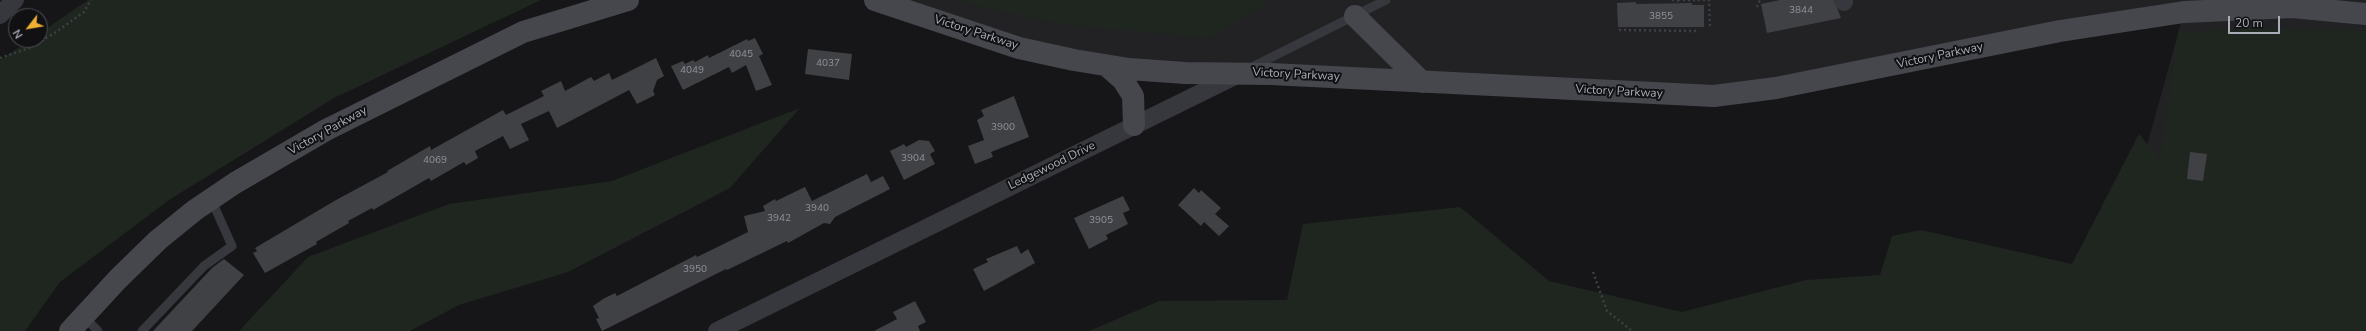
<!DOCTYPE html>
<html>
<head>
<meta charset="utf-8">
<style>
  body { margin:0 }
  #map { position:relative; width:2366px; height:331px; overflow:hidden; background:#161618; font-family:"Nunito Sans",sans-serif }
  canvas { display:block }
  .north { position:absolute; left:8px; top:8px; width:40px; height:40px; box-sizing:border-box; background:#111113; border:1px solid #4d4f55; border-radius:50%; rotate:239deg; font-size:11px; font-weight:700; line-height:16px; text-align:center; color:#a8adb8 }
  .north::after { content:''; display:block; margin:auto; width:14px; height:18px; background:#f2b134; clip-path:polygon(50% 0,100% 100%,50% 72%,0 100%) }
  .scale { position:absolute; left:2228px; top:16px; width:52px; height:18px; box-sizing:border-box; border:2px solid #a8adb8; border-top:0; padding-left:5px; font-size:12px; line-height:14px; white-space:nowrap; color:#a8adb8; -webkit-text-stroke:3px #111113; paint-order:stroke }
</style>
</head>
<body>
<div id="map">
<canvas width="2366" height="331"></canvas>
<div class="north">N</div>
<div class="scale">20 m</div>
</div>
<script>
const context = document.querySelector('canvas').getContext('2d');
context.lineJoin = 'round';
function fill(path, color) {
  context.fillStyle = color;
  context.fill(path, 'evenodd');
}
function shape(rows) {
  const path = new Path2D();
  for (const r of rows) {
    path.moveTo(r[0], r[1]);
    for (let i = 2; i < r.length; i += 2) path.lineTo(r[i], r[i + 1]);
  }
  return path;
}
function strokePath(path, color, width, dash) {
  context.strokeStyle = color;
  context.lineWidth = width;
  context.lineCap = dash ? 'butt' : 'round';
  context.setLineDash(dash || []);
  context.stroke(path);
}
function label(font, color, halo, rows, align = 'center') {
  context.font = font + ' "Nunito Sans",sans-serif';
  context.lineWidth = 4;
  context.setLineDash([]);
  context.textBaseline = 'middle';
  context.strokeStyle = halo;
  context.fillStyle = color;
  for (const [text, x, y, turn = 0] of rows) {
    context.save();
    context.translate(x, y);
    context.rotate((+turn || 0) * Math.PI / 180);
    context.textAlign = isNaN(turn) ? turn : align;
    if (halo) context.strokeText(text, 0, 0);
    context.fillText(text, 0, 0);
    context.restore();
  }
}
fill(shape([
  [875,0,2366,0,2366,331,2122,236,2184,12,1772,89,1129,69]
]), '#222225');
fill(shape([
  [88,0,541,0,334,98,169,200,60,282,25,331,0,331,0,60,30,40,40,40,40,33],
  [953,0,1271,0,1211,38,1064,25],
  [2255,28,2366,31,2366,331,1089,331,1159,301,1287,300,1303,224,1460,207,1549,281,1682,312,1806,280,1880,275,1892,236,1921,230,2072,264,2139,134,2160,159,2178,33],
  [800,108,730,188,568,272,459,305,410,331,239,331,308,257,449,204,612,181]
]), '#1e261f');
fill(shape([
  [1780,0,1834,0,1841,18,1767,33,1761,4],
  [1636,2,1636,4,1692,3,1692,5,1704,5,1704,27,1618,27,1617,3],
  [755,38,763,54,759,56,772,85,756,91,746,65,732,73,729,67,683,90,671,66,683,61,685,64,693,60,695,62,708,55,709,58,747,39,748,41],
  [808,49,852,54,849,80,805,74],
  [656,58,664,76,657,80,653,91,655,95,637,104,629,90,557,128,549,111,521,124,529,140,510,149,503,136,475,151,478,158,466,165,464,162,431,181,429,178,373,210,372,208,348,221,349,223,316,242,317,244,265,273,253,253,257,251,255,248,336,200,388,172,387,171,430,146,431,150,503,110,506,115,544,96,541,91,561,81,565,91,591,77,594,81,609,73,612,80],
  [1014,96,1029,137,991,152,993,157,975,164,968,146,984,140,977,120,984,116,981,110],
  [919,140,929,141,935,151,930,154,935,164,904,180,890,151,904,144,906,147],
  [2190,152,2207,154,2203,181,2187,179],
  [867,174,871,182,883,176,890,189,835,217,830,224,824,223,788,243,787,241,727,270,726,269,602,331,596,319,599,318,593,306,603,299,615,293,617,296,696,255,697,257,748,232,744,216,765,211,763,206,775,199,776,201,805,187,812,201],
  [1194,188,1199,193,1201,190,1221,208,1215,214,1229,226,1219,236,1204,222,1201,226,1178,205],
  [1123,196,1130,210,1123,213,1128,224,1106,235,1108,239,1089,249,1074,218],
  [1017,246,1021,254,1028,249,1035,263,984,291,973,269,988,262,986,259],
  [224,259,244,275,192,331,153,331,212,268],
  [915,301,926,322,918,326,920,331,874,331,897,319,893,312]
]), '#404145');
strokePath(shape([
  [1672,0,1678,1],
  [1678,0,1709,0,1710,27],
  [1757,7,1760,0],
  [1619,30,1697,31],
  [0,58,29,48,56,32,84,12,91,0],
  [1593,272,1607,311,1632,331]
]), '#3d3f44', 2.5, [2, 3]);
strokePath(shape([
  [1250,68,1386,0],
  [84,317,98,331],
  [142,331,204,266,232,246,211,199]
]), '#37383d', 9);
strokePath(shape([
  [1844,0,1844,2],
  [0,15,15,0],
  [717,331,1239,74]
]), '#37383d', 18);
strokePath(shape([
  [875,0,1019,48,1074,60,1129,69,1185,73,1271,74,1714,96,1776,88,2060,31,2184,12,2292,7,2366,14],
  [1355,16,1422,82],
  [1106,65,1123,80,1133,96,1134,125],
  [70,331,118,279,158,240,195,210,235,183,326,130,523,32,628,0]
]), '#45474d', 22);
label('10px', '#8e929b', null, [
  ["3844",1801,11],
  ["3855",1661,17],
  ["4045",741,55],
  ["4037",828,64],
  ["4049",692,71],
  ["3900",1003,128],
  ["3904",913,159],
  ["4069",435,161],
  ["3940",817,209],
  ["3942",779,219],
  ["3905",1101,221],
  ["3950",695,270]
]);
label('12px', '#a8adb8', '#111113', [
  ["Victory Parkway",976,33,18],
  ["Victory Parkway",1940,56,-12],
  ["Victory Parkway",1296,75,3],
  ["Victory Parkway",1619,92,3],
  ["Victory Parkway",328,131,-29],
  ["Ledgewood Drive",1052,166,-26]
]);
</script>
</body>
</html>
